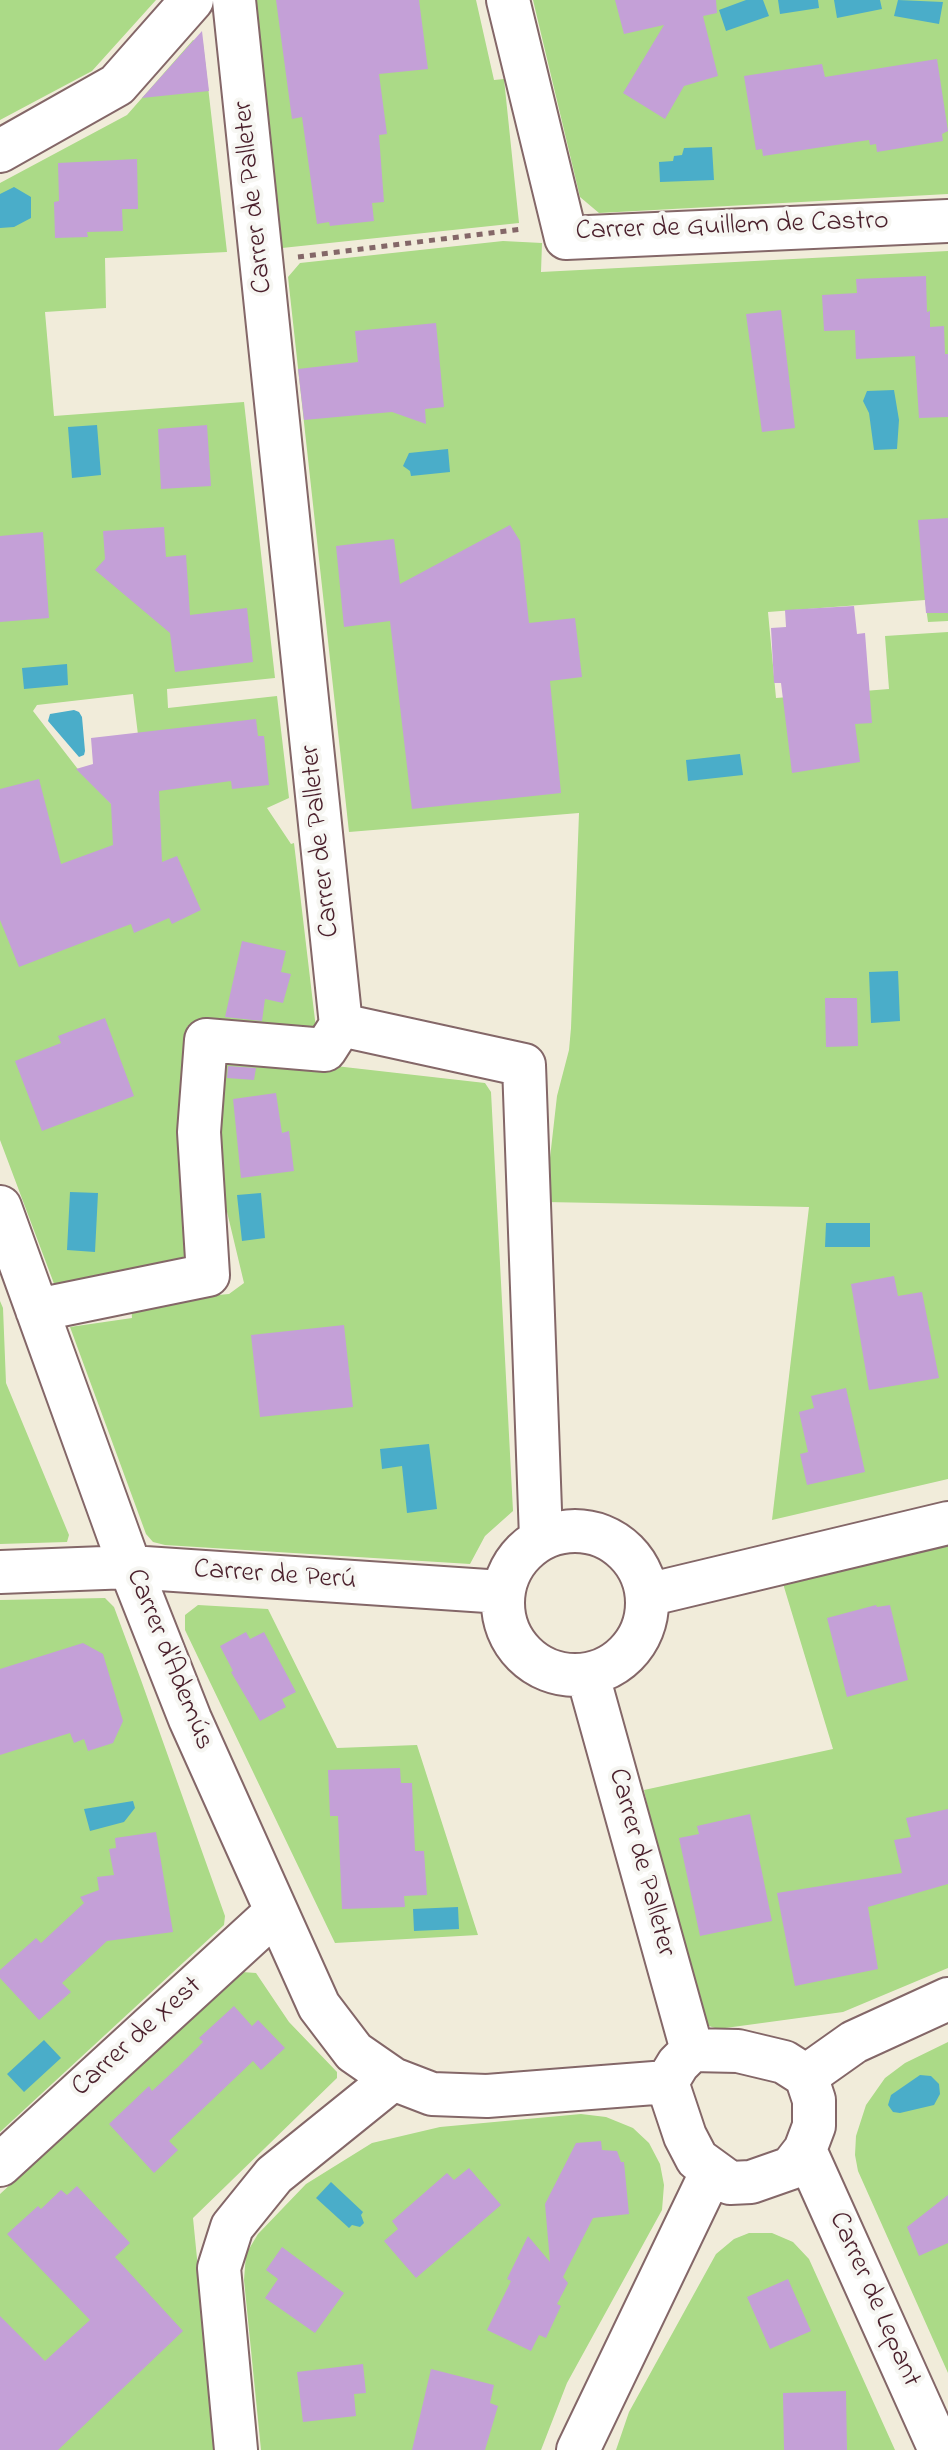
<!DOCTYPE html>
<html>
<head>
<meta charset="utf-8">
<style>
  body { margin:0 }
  canvas { display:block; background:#f1ecda }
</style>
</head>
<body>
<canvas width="948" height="2450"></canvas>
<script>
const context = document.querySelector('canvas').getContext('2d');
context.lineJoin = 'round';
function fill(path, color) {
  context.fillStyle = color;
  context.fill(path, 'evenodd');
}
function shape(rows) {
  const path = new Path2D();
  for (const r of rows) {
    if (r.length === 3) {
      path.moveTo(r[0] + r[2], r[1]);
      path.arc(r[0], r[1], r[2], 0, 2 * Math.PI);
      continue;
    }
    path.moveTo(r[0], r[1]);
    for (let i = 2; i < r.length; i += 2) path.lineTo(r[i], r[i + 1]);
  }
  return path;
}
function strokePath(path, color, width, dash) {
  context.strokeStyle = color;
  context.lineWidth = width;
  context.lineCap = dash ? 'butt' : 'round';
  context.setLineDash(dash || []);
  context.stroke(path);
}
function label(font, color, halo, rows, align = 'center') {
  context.font = font + ' "Indie Flower",sans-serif';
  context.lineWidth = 8;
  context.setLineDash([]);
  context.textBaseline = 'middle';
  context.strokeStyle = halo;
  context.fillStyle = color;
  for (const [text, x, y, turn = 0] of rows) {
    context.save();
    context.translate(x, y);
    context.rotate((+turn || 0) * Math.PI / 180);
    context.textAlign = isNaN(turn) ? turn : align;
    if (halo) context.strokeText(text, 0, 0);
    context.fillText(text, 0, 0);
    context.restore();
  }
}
fill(shape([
  [0,0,156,0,92,71,0,120],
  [254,0,476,0,494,80,504,79,519,223,282,248],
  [533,0,948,0,948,194,599,213,580,197],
  [193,40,203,43,227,252,105,258,106,308,45,312,54,416,244,402,275,678,167,689,168,708,277,696,289,798,267,808,291,844,294,843,317,1037,312,1041,187,1026,185,1271,56,1289,0,1140,0,183,127,115],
  [133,694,147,808,120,813,77,768,33,711,37,705],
  [503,241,542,243,541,272,948,251,948,621,928,622,925,600,768,612,776,698,889,689,885,636,948,632,948,1479,772,1520,809,1207,545,1202,557,1096,569,1050,571,1028,579,813,349,832,288,277,300,263],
  [221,1053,485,1083,491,1092,513,1511,485,1536,470,1564,165,1545,153,1542,146,1534,70,1327,132,1318,131,1303,229,1294,244,1283,213,1153],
  [0,1301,3,1308,6,1383,69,1535,67,1542,0,1544],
  [948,1537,948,1968,843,2012,718,2029,703,2024,692,2008,644,1790,833,1749,781,1577],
  [105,1598,114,1607,141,1680,225,1916,224,1925,0,2132,0,1600],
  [198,1605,268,1609,337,1748,417,1745,478,1935,335,1943,185,1630,185,1615],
  [242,1972,256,1973,289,2022,337,2072,337,2078,193,2218,216,2450,0,2450,0,2194],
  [948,2042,948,2373,858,2171,855,2155,856,2136,866,2105,885,2078,905,2063],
  [581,2114,606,2117,633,2128,649,2143,660,2164,664,2185,662,2210,567,2383,541,2450,261,2450,244,2280,246,2254,258,2234,306,2184,372,2143,440,2127],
  [749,2233,772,2233,793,2242,809,2259,895,2450,616,2450,629,2412,716,2254,734,2239]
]), '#abda87');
fill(shape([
  [746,0,763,0,769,16,726,31,719,10],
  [778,0,818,0,819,8,780,14],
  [834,0,880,0,882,9,837,18],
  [898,0,943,2,939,24,894,16],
  [712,147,714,180,660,182,659,162,673,161,674,156,682,155,684,148],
  [14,187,31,197,31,218,14,227,0,228,0,194],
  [894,390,899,420,897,449,874,450,869,413,863,401,867,391],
  [97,425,101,475,72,478,68,427],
  [448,449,450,472,411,476,410,471,403,466,409,453],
  [67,664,68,685,24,689,22,668],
  [74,710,79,712,82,717,85,751,84,755,79,757,48,721,50,714],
  [740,754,743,775,688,781,686,760],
  [898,971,900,1021,871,1023,869,972],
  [70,1192,98,1193,95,1252,67,1250],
  [261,1193,265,1238,242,1241,237,1195],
  [826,1223,870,1223,870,1247,825,1247],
  [429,1444,437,1509,407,1513,402,1466,382,1469,380,1449],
  [133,1801,135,1808,124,1822,90,1831,84,1809],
  [458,1907,459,1929,414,1931,413,1909],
  [44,2040,61,2058,24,2092,7,2074],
  [920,2075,931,2076,939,2084,940,2094,934,2105,900,2113,893,2112,888,2105,891,2095],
  [331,2182,363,2212,361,2215,364,2223,360,2227,352,2225,349,2228,316,2198]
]), '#4aadc9');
fill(shape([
  [276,0,419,0,428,69,379,74,387,134,379,135,384,202,372,203,374,221,330,226,329,222,317,224,302,117,292,119],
  [615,0,716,0,717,13,703,16,718,76,684,86,665,119,623,93,664,25,624,34],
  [202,31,209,91,142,98],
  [937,59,948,131,942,134,943,141,877,152,876,144,870,145,869,140,763,156,762,149,756,150,744,76,822,64,825,77],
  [137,159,138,209,122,209,123,231,87,232,88,237,55,238,54,202,59,201,58,163],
  [926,276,927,312,930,311,930,327,944,326,945,354,948,354,948,417,919,418,915,356,856,359,855,330,824,331,822,295,857,293,856,279],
  [781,310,795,428,762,432,746,314],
  [436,323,444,407,425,409,426,424,392,412,304,420,298,369,358,362,355,331],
  [207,425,211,486,161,489,158,429],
  [948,518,948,613,926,613,918,520],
  [510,525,520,541,529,623,575,618,582,677,550,681,561,793,412,809,390,621,344,627,336,546,394,539,400,584],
  [164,527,166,557,186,555,190,615,247,608,253,662,175,672,170,633,95,570,105,559,103,531],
  [43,532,49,618,0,622,0,536],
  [854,606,857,634,865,633,872,723,855,724,860,762,792,773,781,683,774,683,771,628,786,627,785,610],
  [256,719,258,736,264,736,269,785,232,789,231,781,159,791,162,862,177,856,201,910,172,924,169,918,134,933,131,924,19,967,0,920,0,789,39,779,61,864,113,845,111,804,76,769,93,764,91,738],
  [242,941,286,951,281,972,291,974,283,1003,265,999,262,1021,225,1017],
  [825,998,857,998,858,1046,826,1047],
  [105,1018,134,1096,42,1131,15,1061,61,1043,58,1036],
  [228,1066,256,1068,254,1080,227,1078],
  [276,1093,282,1133,289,1131,294,1171,241,1178,233,1099],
  [894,1276,898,1296,922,1292,939,1378,869,1390,851,1284],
  [344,1325,353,1407,260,1417,251,1335],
  [846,1388,865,1472,807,1485,800,1454,808,1452,799,1412,814,1408,811,1396],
  [876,1605,877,1607,890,1605,908,1680,847,1697,827,1618],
  [246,1632,250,1639,264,1632,296,1692,282,1699,286,1707,260,1721,231,1672,233,1671,220,1646],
  [83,1643,103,1654,123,1721,113,1743,88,1751,84,1739,74,1743,70,1733,0,1755,0,1669],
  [400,1768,401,1783,412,1783,415,1851,424,1851,427,1895,404,1896,405,1907,342,1909,338,1816,330,1816,328,1770],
  [948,1809,948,1884,868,1907,878,1969,795,1986,777,1893,902,1873,894,1840,911,1837,906,1818],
  [750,1814,772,1921,700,1936,679,1838,699,1834,697,1826],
  [156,1832,173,1932,107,1941,62,1983,71,1992,39,2020,0,1978,0,1970,36,1938,41,1943,84,1903,80,1897,99,1890,97,1877,114,1875,109,1849,116,1848,115,1838],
  [234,2006,252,2026,258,2020,285,2048,261,2070,253,2061,169,2141,178,2150,154,2173,109,2124,149,2086,152,2091,178,2067,203,2042,199,2038],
  [601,2141,602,2150,617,2151,621,2162,624,2162,629,2214,593,2218,563,2277,568,2283,557,2304,561,2306,546,2338,539,2335,531,2351,487,2330,511,2281,507,2279,528,2236,550,2262,545,2204,576,2143],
  [469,2168,501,2205,416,2278,384,2241,398,2229,392,2221,447,2173,454,2180],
  [77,2186,130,2243,115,2257,183,2331,58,2450,0,2450,0,2316,45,2361,90,2320,7,2234,38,2206,41,2209,61,2190,67,2195],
  [948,2195,948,2243,919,2256,907,2227],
  [282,2247,344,2293,315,2333,265,2298,278,2279,266,2270],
  [788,2279,811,2331,770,2349,747,2297],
  [363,2364,366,2393,354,2394,356,2416,303,2422,297,2372],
  [431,2369,494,2385,490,2403,498,2406,485,2450,412,2450],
  [846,2391,847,2450,784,2450,783,2393]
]), '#c4a0d7');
const street = shape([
  [234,0,341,1025,524,1065,541,1538],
  [508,0,566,238,948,221],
  [0,151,117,85,192,0],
  [0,1207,130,1567,190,1719,319,2006,354,2052,393,2079,432,2094,487,2096,667,2082],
  [37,1310,208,1275,199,1132,206,1040,325,1050,341,1025],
  [575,1603,72],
  [0,1572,130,1567,502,1592],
  [647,1595,948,1523],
  [588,1676,692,2050],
  [692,2050,738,2051,784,2062,806,2076,814,2100,814,2126,805,2150,791,2168,751,2182,730,2183,697,2159,685,2136,667,2082,678,2064,692,2050],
  [806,2076,854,2042,948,1999],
  [805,2150,940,2450],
  [0,2165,276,1912],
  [236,2450,219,2268,232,2227,274,2175,393,2079],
  [578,2450,712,2171]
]);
strokePath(street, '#846768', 46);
strokePath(shape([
  [298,257,522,229]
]), '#846768', 5, [6, 6]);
strokePath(street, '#fff', 42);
label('28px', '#4a1f2b', '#f6f6f2', [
  ["Carrer de Palleter",255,197,-96],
  ["Carrer de Guillem de Castro",732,228,-2],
  ["Carrer de Palleter",322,841,-96],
  ["Carrer de Perú",275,1577,4],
  ["Carrer d'Ademús",168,1660,68],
  ["Carrer de Palleter",640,1863,75],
  ["Carrer de Xest",138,2038,-42],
  ["Carrer de Lepant",873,2300,66]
]);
</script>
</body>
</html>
